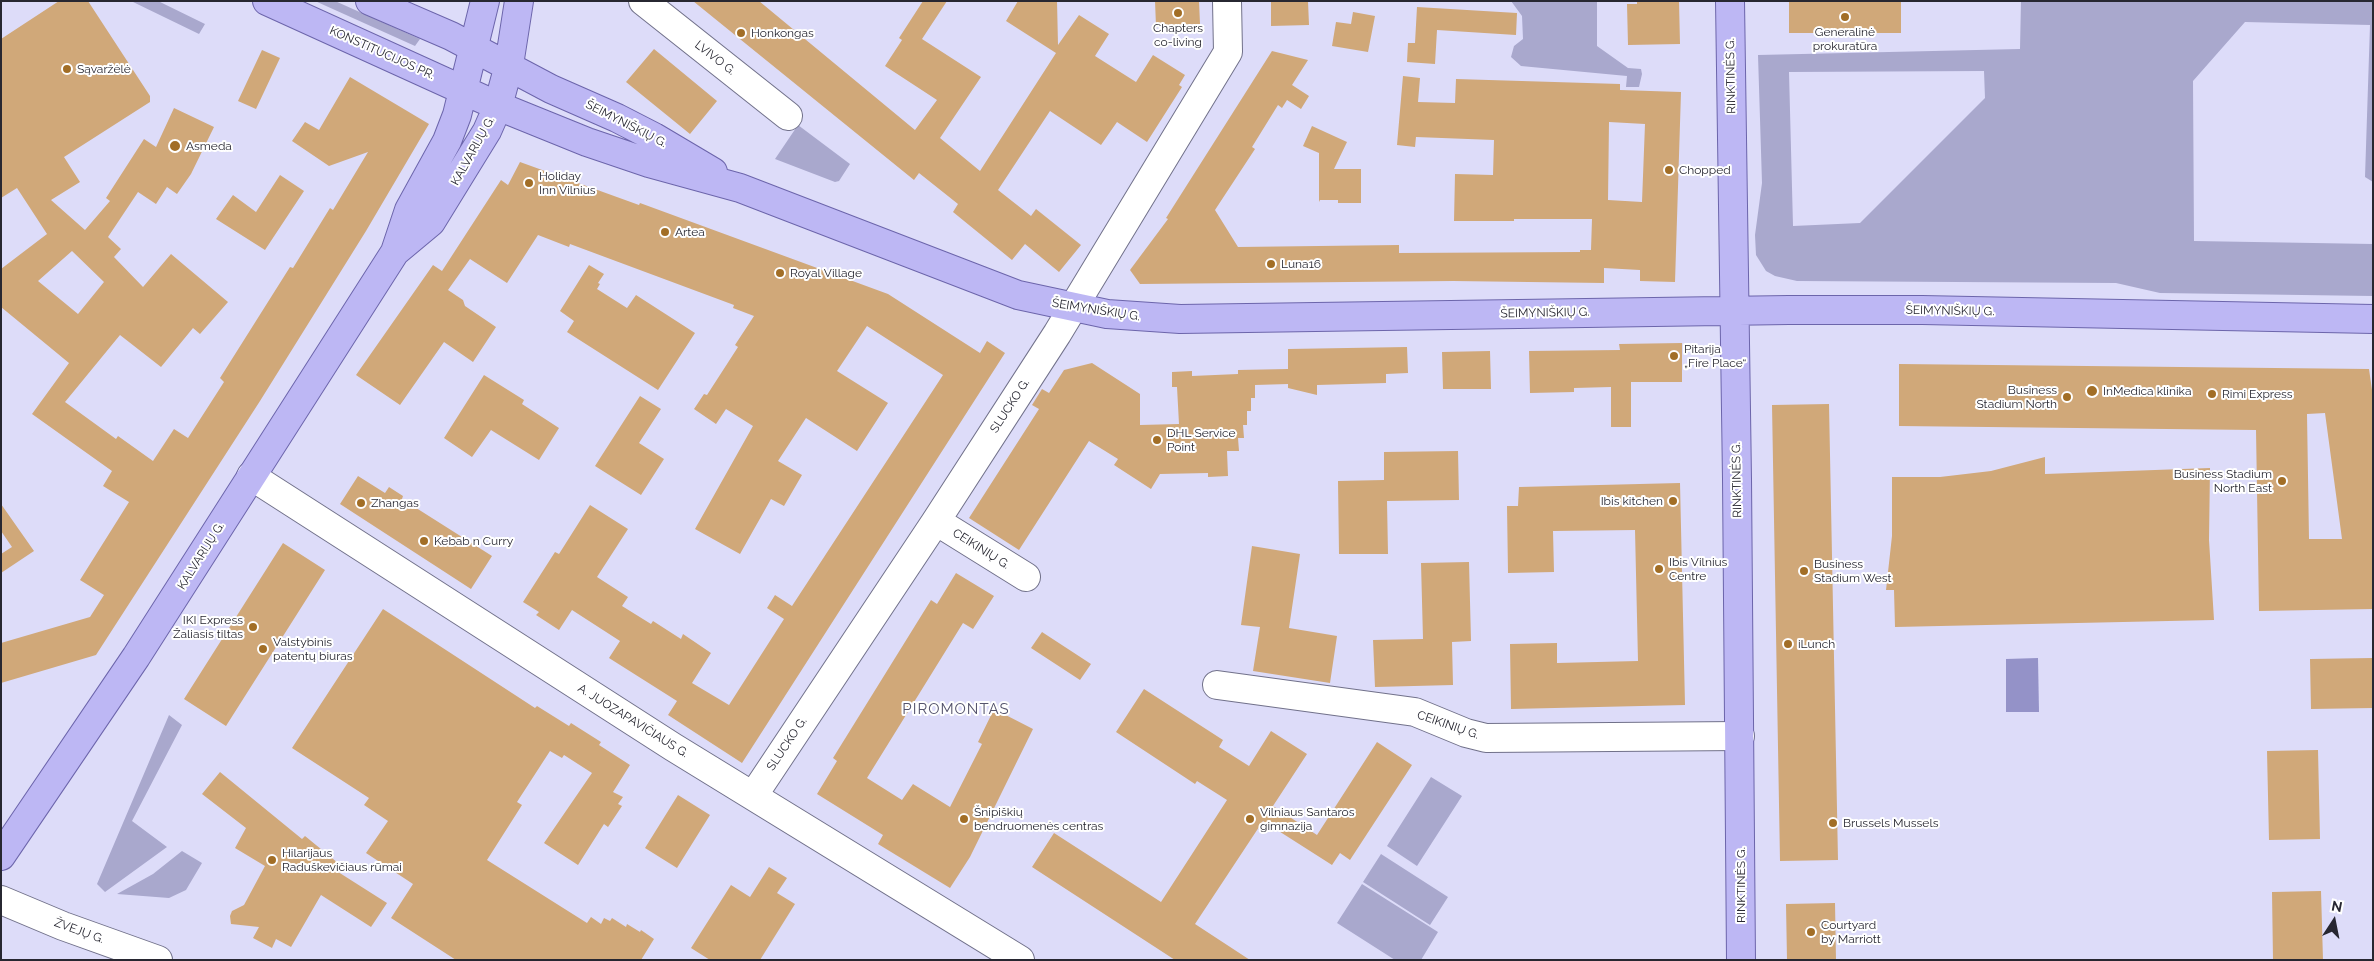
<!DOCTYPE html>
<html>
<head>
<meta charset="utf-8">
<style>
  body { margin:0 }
  #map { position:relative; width:2374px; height:961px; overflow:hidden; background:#dddcf9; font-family:Raleway,sans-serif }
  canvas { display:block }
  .frame { position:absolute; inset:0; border:2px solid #272731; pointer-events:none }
  .north { position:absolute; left:2309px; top:896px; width:50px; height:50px; -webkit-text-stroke:4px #fff; paint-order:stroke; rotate:11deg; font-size:14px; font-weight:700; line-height:20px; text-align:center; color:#272731 }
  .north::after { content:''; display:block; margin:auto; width:18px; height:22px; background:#272731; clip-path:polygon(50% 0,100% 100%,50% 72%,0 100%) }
</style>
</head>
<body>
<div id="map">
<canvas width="2374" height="961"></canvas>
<div class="frame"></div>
<div class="north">N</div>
</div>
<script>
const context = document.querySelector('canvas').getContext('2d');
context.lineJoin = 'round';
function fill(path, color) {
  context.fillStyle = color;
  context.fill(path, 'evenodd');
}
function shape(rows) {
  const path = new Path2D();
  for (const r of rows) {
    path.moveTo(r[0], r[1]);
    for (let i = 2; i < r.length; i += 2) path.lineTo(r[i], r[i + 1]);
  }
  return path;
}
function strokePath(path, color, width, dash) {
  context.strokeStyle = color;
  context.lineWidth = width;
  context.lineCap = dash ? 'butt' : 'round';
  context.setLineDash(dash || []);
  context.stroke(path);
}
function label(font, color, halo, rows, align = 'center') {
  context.font = font + ' Raleway,sans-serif';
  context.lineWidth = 4;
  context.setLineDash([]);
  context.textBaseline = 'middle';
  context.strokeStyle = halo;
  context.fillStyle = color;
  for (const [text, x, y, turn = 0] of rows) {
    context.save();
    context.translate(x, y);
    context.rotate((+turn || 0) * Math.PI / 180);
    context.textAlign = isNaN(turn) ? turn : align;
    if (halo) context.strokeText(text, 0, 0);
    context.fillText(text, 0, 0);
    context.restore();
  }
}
fill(shape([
  [131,1,158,1,205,24,199,34],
  [315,1,335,1,420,39,415,46],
  [1511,1,1597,1,1597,46,1628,68,1641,69,1642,74,1639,87,1626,87,1627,76,1521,66,1511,57,1514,46,1523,39,1522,16],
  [2021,1,2373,1,2373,182,2365,177,2370,25,2245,22,2193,81,2194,241,2373,244,2373,296,2160,293,2116,283,1797,281,1775,276,1766,271,1756,255,1755,235,1762,183,1758,55,2020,49],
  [1984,71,1985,98,1860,223,1793,226,1789,72],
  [798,125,850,164,839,181,835,182,775,159],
  [169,715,182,725,132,821,167,847,105,892,97,884],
  [1431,777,1462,796,1417,866,1387,846],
  [182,851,202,863,186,890,169,898,117,894,153,874],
  [1381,854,1448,897,1430,925,1363,882],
  [1362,884,1438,932,1421,960,1395,960,1337,923]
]), '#a9a8cd');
fill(shape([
  [2038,658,2039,712,2006,712,2006,659]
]), '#9492c8');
fill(shape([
  [59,1,88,1,150,96,150,102,64,157,80,182,51,200,85,230,110,201,106,198,144,139,156,147,174,108,214,127,191,174,177,194,167,187,156,204,138,192,108,237,121,249,114,257,143,287,171,254,228,302,200,334,193,328,161,367,120,335,65,402,116,439,118,436,153,461,174,429,188,438,224,382,220,378,290,267,293,268,330,208,333,210,368,152,329,166,292,141,305,122,319,130,350,77,429,124,366,231,260,401,96,655,1,683,1,643,90,617,104,595,80,580,129,502,103,486,112,471,32,414,69,363,1,307,1,269,47,234,17,188,1,198,1,39],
  [72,251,104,282,78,314,38,281],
  [693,1,759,1,915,130,937,100,885,66,902,40,899,38,923,1,947,1,922,39,981,77,940,138,980,171,1056,53,1006,21,1018,1,1057,1,1058,45,1079,15,1109,34,1095,56,1136,82,1153,55,1185,75,1179,85,1182,87,1147,142,1117,122,1101,145,1050,111,998,190,1031,216,1036,209,1081,245,1059,272,1025,244,1012,260,953,212,958,204,919,173,914,180],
  [1155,1,1199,1,1200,24,1156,26],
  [1271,1,1308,1,1309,25,1271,26],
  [1637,1,1679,1,1680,44,1628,45,1627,4,1637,4],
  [1789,1,1901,1,1901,33,1789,33],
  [1417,7,1517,13,1516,35,1437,30,1435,64,1407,62,1408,43,1415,43],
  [1353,12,1375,16,1368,52,1332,46,1336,22,1351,24],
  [654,49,717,101,690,134,626,82],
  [262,50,280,58,256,109,238,101],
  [1272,51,1308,60,1292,85,1309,96,1301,109,1287,100,1282,108,1278,105,1252,147,1255,149,1215,210,1238,247,1399,245,1399,253,1580,252,1580,250,1591,250,1592,219,1514,219,1514,221,1454,221,1455,174,1493,175,1494,140,1416,137,1415,147,1397,145,1403,76,1420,78,1418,102,1455,103,1456,79,1620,84,1620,90,1681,92,1675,282,1640,281,1640,270,1604,268,1604,283,1453,281,1140,284,1130,270,1168,219,1166,218],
  [1609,122,1645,124,1642,202,1608,200],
  [1312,126,1347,142,1334,169,1361,169,1361,203,1338,203,1338,200,1320,200,1319,202,1319,153,1303,146],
  [520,162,639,205,640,203,888,294,980,353,987,341,1005,353,742,763,668,715,677,701,609,658,620,641,572,610,559,630,536,615,539,612,523,602,555,552,559,554,590,505,628,529,597,577,628,597,622,606,651,624,653,621,681,639,683,634,711,653,692,683,729,705,784,619,767,608,775,595,792,606,943,375,867,326,837,371,888,403,857,451,806,418,778,461,802,475,784,506,771,499,740,554,695,529,753,426,726,409,716,424,694,409,704,394,707,395,738,347,735,345,754,316,733,308,734,305,570,244,569,247,538,235,507,283,470,259,448,290,463,300,465,306,496,327,473,362,444,342,400,405,356,375,433,265,442,271,501,180,508,185],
  [280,175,304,191,265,250,216,219,233,195,256,212],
  [589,265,604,274,598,283,600,284,597,289,627,308,636,295,695,333,658,390,567,332,574,321,560,311],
  [1682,343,1682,382,1631,382,1631,427,1611,427,1611,387,1574,388,1574,392,1530,393,1529,351,1620,350,1619,344],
  [1407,347,1408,373,1386,374,1386,383,1317,385,1317,395,1288,388,1288,384,1255,385,1255,398,1251,398,1251,411,1247,411,1247,425,1243,425,1244,438,1238,438,1239,451,1227,451,1228,476,1208,477,1208,473,1160,474,1151,489,1114,465,1118,459,1089,441,1019,550,969,518,1039,409,1032,405,1042,389,1049,393,1064,370,1092,363,1140,394,1140,425,1179,424,1177,387,1172,387,1172,372,1192,371,1192,376,1238,374,1238,370,1288,369,1288,349],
  [1490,351,1491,389,1443,389,1442,352],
  [1899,364,2369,369,2373,397,2373,609,2259,611,2256,430,1899,426],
  [2325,413,2342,539,2309,539,2307,414],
  [484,375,524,400,522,404,559,428,539,460,491,430,472,457,444,438],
  [640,396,661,409,639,443,664,459,641,495,595,466],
  [1829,404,1838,860,1780,861,1772,405],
  [1458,451,1459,500,1387,501,1388,554,1339,554,1338,481,1384,480,1384,452],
  [2045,457,2045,474,2210,468,2209,540,2214,620,1895,627,1894,590,1886,590,1892,536,1892,477,1940,477,1991,471],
  [358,476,385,493,389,487,403,496,402,499,492,556,471,589,340,504],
  [1680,483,1685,705,1511,709,1510,644,1557,643,1557,663,1638,661,1635,530,1553,531,1554,572,1508,573,1507,506,1518,506,1519,487],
  [1,504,34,551,1,573,1,554,12,547,1,531],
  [283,543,325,570,226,726,184,699],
  [1252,546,1300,554,1289,628,1337,636,1330,683,1253,671,1260,627,1241,625],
  [1469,562,1471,641,1452,642,1453,685,1375,687,1373,640,1423,639,1421,563],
  [956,573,994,596,973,629,963,623,867,778,902,800,913,784,950,807,982,744,978,742,994,709,1033,729,970,857,950,888,878,844,883,835,817,794,837,761,833,758,931,600,937,604],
  [383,609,535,708,537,706,569,726,571,723,601,742,599,745,630,765,613,792,623,797,618,804,622,806,608,827,604,824,578,865,544,843,592,773,564,755,562,758,550,751,517,802,522,805,487,860,587,923,591,917,601,924,604,918,610,921,612,918,626,927,627,924,640,932,641,930,654,939,641,960,456,960,391,918,413,884,366,853,388,821,364,805,369,798,292,748],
  [1042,632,1091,664,1080,680,1031,648],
  [2373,658,2373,708,2311,709,2310,659],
  [1144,689,1223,740,1219,747,1249,766,1271,731,1307,754,1273,806,1317,835,1377,742,1412,765,1350,860,1340,853,1332,865,1263,821,1195,924,1250,960,1175,960,1032,867,1054,833,1161,902,1227,800,1197,781,1195,784,1116,732],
  [2318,750,2320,839,2269,840,2267,751],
  [220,772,302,839,305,836,338,863,335,870,387,903,371,927,321,895,291,947,276,939,272,948,253,938,259,927,231,924,230,916,232,911,244,905,265,866,235,848,246,828,202,794],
  [678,795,710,815,677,868,645,848],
  [769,867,787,878,777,893,795,904,760,960,710,960,691,948,731,885,750,897],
  [2321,891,2323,960,2273,960,2272,892],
  [1835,903,1836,960,1787,960,1786,904]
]), '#d0a879');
const minor = shape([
  [643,1,788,116],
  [251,476,673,747,1020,960],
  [936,521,1026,577],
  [1217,685,1415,712,1466,733,1486,738,1740,736],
  [753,796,936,521,1057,334,1228,52,1227,1],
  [1,900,63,926,158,960]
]);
const major = shape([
  [267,1,498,106,587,142,649,163,740,188,1018,295,1107,314,1180,319,1789,310,1922,310,2373,319],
  [370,1,451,36,551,89,617,118,654,137,713,172],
  [1730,1,1737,479,1741,960],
  [395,252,431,222,487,131,498,106,509,65,519,1],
  [1,856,136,657,395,252,409,210,447,141,457,115,485,1]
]);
strokePath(minor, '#71718a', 30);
strokePath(major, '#6c65ab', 30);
strokePath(minor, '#fff', 28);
strokePath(major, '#bdb7f4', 28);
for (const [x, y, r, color] of [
  [1178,13,5,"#a26e26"],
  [1845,17,5,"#a26e26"],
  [741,33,5,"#a26e26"],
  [67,69,5,"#a26e26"],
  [175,146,6,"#a26e26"],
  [1669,170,5,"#a26e26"],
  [529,183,5,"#a26e26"],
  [665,232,5,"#a26e26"],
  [1271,264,5,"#a26e26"],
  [780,273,5,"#a26e26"],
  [1674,356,5,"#a26e26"],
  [2092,391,6,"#a26e26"],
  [2212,394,5,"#a26e26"],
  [2067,397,5,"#a26e26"],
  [1157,440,5,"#a26e26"],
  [2282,481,5,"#a26e26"],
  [1673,501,5,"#a26e26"],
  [361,503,5,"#a26e26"],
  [424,541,5,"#a26e26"],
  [1659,569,5,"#a26e26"],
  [1804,571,5,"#a26e26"],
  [253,627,5,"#a26e26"],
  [1788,644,5,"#a26e26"],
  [263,649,5,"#a26e26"],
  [964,819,5,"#a26e26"],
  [1250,819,5,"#a26e26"],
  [1833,823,5,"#a26e26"],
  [272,860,5,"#a26e26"],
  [1811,932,5,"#a26e26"]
]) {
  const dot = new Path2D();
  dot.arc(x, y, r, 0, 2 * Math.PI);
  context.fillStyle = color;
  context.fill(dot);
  strokePath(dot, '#fff', 2);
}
label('12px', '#272731', '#fff', [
  ["Chapters",1178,28,"center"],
  ["co-living",1178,42,"center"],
  ["Generalinė",1845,32,"center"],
  ["prokuratūra",1845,46,"center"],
  ["Honkongas",751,33],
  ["Sąvaržėlė",77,69],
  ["Asmeda",186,146],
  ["Chopped",1679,170],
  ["Holiday",539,176],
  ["Inn Vilnius",539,190],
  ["Artea",675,232],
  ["Luna16",1281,264],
  ["Royal Village",790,273],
  ["Pitarija",1684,349],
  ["„Fire Place“",1684,363],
  ["Business",2057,390,"right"],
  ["Stadium North",2057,404,"right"],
  ["InMedica klinika",2103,391],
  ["Rimi Express",2222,394],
  ["DHL Service",1167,433],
  ["Point",1167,447],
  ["Business Stadium",2272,474,"right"],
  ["North East",2272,488,"right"],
  ["Ibis kitchen",1663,501,"right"],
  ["Zhangas",371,503],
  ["Kebab n Curry",434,541],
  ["Ibis Vilnius",1669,562],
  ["Centre",1669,576],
  ["Business",1814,564],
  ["Stadium West",1814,578],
  ["IKI Express",243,620,"right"],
  ["Žaliasis tiltas",243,634,"right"],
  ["Valstybinis",273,642],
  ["patentų biuras",273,656],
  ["iLunch",1798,644],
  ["Šnipiškių",974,812],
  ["bendruomenės centras",974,826],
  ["Vilniaus Santaros",1260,812],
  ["gimnazija",1260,826],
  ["Brussels Mussels",1843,823],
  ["Hilarijaus",282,853],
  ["Raduškevičiaus rūmai",282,867],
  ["Courtyard",1821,925],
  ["by Marriott",1821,939]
], 'left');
label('12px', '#272731', '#fff', [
  ["KONSTITUCIJOS PR.",382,53,24],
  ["LVIVO G.",715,58,38],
  ["RINKTINĖS G.",1731,76,-91],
  ["ŠEIMYNIŠKIŲ G.",626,124,27],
  ["KALVARIJŲ G.",473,151,-61],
  ["ŠEIMYNIŠKIŲ G.",1096,310,9],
  ["ŠEIMYNIŠKIŲ G.",1950,311,1],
  ["ŠEIMYNIŠKIŲ G.",1545,313,-1],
  ["SLUCKO G.",1010,406,-57],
  ["RINKTINĖS G.",1737,480,-91],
  ["CEIKINIŲ G.",981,549,32],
  ["KALVARIJŲ G.",201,556,-58],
  ["A. JUOZAPAVIČIAUS G.",633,721,32],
  ["CEIKINIŲ G.",1448,725,19],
  ["SLUCKO G.",787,744,-56],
  ["RINKTINĖS G.",1741,885,-90],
  ["ŽVEJŲ G.",79,931,20]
]);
context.letterSpacing = '1px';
label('15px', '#55546d', '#fff', [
  ["PIROMONTAS",956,709]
]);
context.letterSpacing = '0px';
</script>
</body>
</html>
